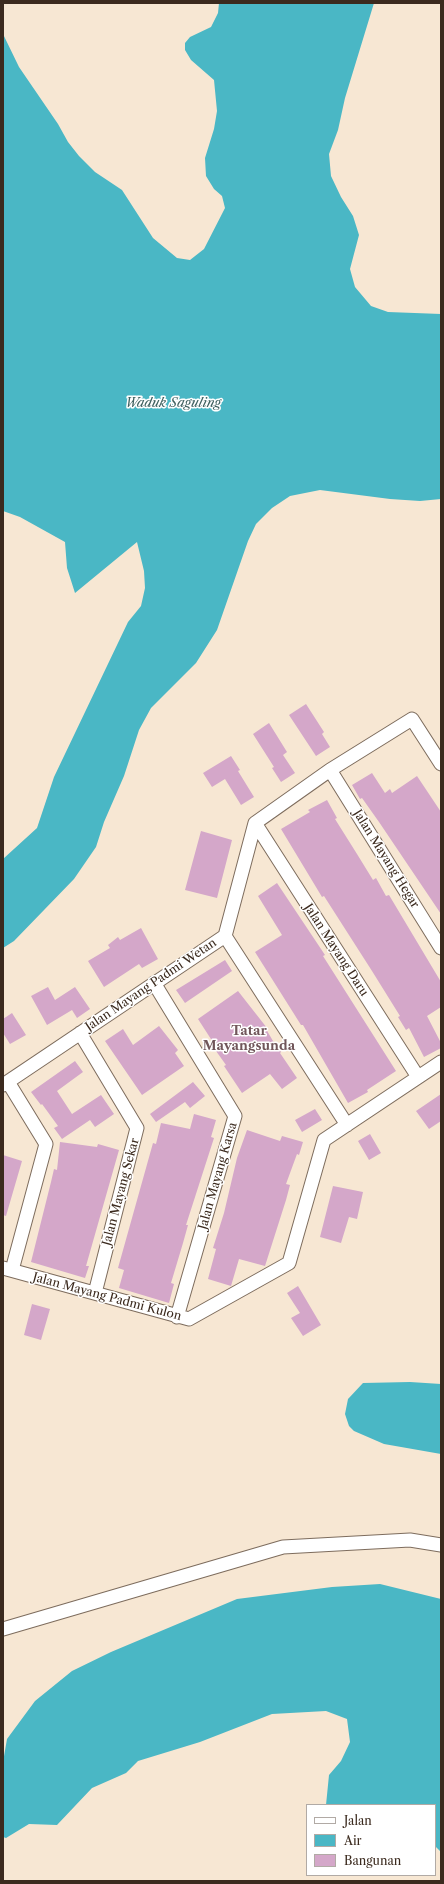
<!DOCTYPE html>
<html>
<head>
<meta charset="utf-8">
<style>
  body { margin:0 }
  #map { position:relative; width:444px; height:1884px; overflow:hidden; background:#f7e7d3; font-family:"Libre Caslon Text",serif }
  canvas { display:block }
  .frame { position:absolute; inset:0; border:4px solid #3b2a1e; pointer-events:none }
  .legend { position:absolute; left:306px; top:1804px; width:130px; height:72px; box-sizing:border-box; background:#fff; border:1px solid #b1aaa5; margin:0; padding:5px 7px; list-style:none; font-size:12px; color:#3b2a1e }
  .legend li { display:flex; align-items:center; gap:8px; height:20px }
  .legend b { width:20px; border:1px solid #b1aaa5 }
</style>
</head>
<body>
<div id="map">
<canvas width="444" height="1884"></canvas>
<div class="frame"></div>
<ul class="legend">
<li><b style="height:5px;background:#fff"></b>Jalan</li>
<li><b style="height:11px;background:#4ab7c5"></b>Air</li>
<li><b style="height:11px;background:#d4a7c9"></b>Bangunan</li>
</ul>
</div>
<script>
const context = document.querySelector('canvas').getContext('2d');
context.lineJoin = 'round';
function fill(path, color) {
  context.fillStyle = color;
  context.fill(path, 'evenodd');
}
function shape(rows) {
  const path = new Path2D();
  for (const r of rows) {
    path.moveTo(r[0], r[1]);
    for (let i = 2; i < r.length; i += 2) path.lineTo(r[i], r[i + 1]);
  }
  return path;
}
function strokePath(path, color, width, dash) {
  context.strokeStyle = color;
  context.lineWidth = width;
  context.lineCap = dash ? 'butt' : 'round';
  context.setLineDash(dash || []);
  context.stroke(path);
}
function label(font, color, halo, rows, align = 'center') {
  context.font = font + ' "Libre Caslon Text",serif';
  context.lineWidth = 3;
  context.setLineDash([]);
  context.textBaseline = 'middle';
  context.strokeStyle = halo;
  context.fillStyle = color;
  for (const [text, x, y, turn = 0] of rows) {
    context.save();
    context.translate(x, y);
    context.rotate((+turn || 0) * Math.PI / 180);
    context.textAlign = isNaN(turn) ? turn : align;
    if (halo) context.strokeText(text, 0, 0);
    context.fillText(text, 0, 0);
    context.restore();
  }
}
fill(shape([
  [219,3,374,3,345,98,338,130,329,154,331,176,341,197,353,216,359,235,350,269,355,287,371,306,388,312,441,314,441,499,420,501,390,499,320,490,290,496,272,508,256,524,248,541,217,630,196,663,151,708,139,730,124,776,104,822,96,847,74,879,14,941,3,948,3,859,37,828,54,777,128,622,141,606,145,588,144,571,137,542,75,593,67,568,65,542,20,517,3,511,3,34,19,67,58,124,68,142,79,156,95,172,122,190,153,238,177,258,190,260,204,249,225,208,222,196,214,189,206,176,205,158,214,129,217,111,214,80,191,60,185,50,185,43,190,37,211,27,218,13],
  [410,1382,441,1384,441,1454,384,1444,354,1431,349,1426,345,1414,348,1399,363,1383],
  [380,1584,441,1599,441,1852,435,1846,435,1805,326,1805,329,1775,341,1761,350,1742,347,1719,326,1711,272,1714,200,1742,138,1761,126,1773,92,1788,57,1825,29,1824,6,1838,3,1837,3,1762,7,1739,35,1701,72,1671,111,1652,237,1599,332,1587]
]), '#4ab7c5');
fill(shape([
  [306,704,324,732,322,734,330,747,316,756,289,715],
  [269,723,287,752,283,755,295,773,281,782,272,768,274,767,253,734],
  [231,756,240,770,238,771,254,797,241,805,225,779,212,787,203,773],
  [372,773,385,793,390,789,392,793,417,776,441,812,441,914,379,822,362,798,360,799,352,785],
  [327,800,337,818,335,819,357,854,373,880,376,878,386,896,389,895,441,982,441,1007,427,1016,441,1043,441,1048,424,1057,409,1028,406,1030,398,1017,400,1016,372,971,324,896,322,897,281,829,310,812,308,810],
  [201,831,232,840,217,898,185,890],
  [277,883,325,955,323,956,396,1071,367,1090,368,1092,348,1103,303,1025,301,1025,255,952,282,935,258,896],
  [141,928,158,959,142,968,139,964,104,987,88,961,110,948,108,945,118,937,120,940],
  [225,960,232,971,185,1003,176,990],
  [48,987,55,1000,75,987,90,1009,77,1018,72,1010,47,1025,31,996],
  [238,991,267,1028,266,1029,273,1041,281,1052,280,1053,297,1078,282,1089,270,1074,242,1093,224,1066,226,1065,216,1051,218,1050,198,1019],
  [12,1013,26,1035,10,1044,3,1033,3,1019],
  [159,1026,178,1050,175,1053,184,1066,142,1095,105,1041,123,1029,133,1045],
  [75,1061,83,1072,57,1091,72,1114,101,1095,114,1114,95,1127,90,1120,62,1139,54,1128,58,1126,42,1104,41,1105,31,1092],
  [193,1082,205,1096,190,1108,185,1102,156,1122,150,1114],
  [441,1094,441,1121,429,1129,416,1111],
  [315,1109,322,1120,302,1132,295,1120],
  [194,1114,216,1120,211,1137,214,1138,186,1225,188,1225,183,1243,171,1283,174,1284,169,1303,119,1288,124,1270,118,1268,153,1143,156,1144,161,1123,190,1129],
  [247,1130,280,1141,282,1136,303,1142,299,1155,297,1154,286,1184,290,1185,286,1200,265,1266,239,1259,231,1286,208,1279,216,1249,213,1248,224,1213,237,1158],
  [370,1134,381,1153,369,1160,358,1141],
  [60,1142,97,1147,98,1144,119,1150,86,1266,89,1266,85,1278,31,1262,51,1182,54,1169,57,1170],
  [3,1155,22,1161,6,1216,3,1215],
  [333,1186,363,1192,357,1219,349,1217,341,1243,320,1237],
  [298,1286,321,1325,303,1336,291,1318,300,1313,287,1293],
  [32,1304,50,1309,41,1340,24,1335]
]), '#d4a7c9');
const street = shape([
  [330,770,441,948],
  [255,823,418,1077],
  [225,936,347,1125],
  [154,983,235,1116,177,1317],
  [80,1033,137,1128,95,1293],
  [8,1082,46,1144,12,1270],
  [3,1085,225,936,255,823,330,770,412,719,441,764],
  [3,1268,189,1319,289,1263,324,1140,441,1062],
  [3,1629,283,1547,410,1540,441,1545]
]);
strokePath(street, '#7d6c5d', 15);
strokePath(street, '#fff', 13);
label('12px', '#3b2a1e', '#fff', [
  ["Jalan Mayang Hegar",386,859,58],
  ["Jalan Mayang Daru",336,950,57],
  ["Jalan Mayang Padmi Wetan",151,985,-34],
  ["Jalan Mayang Karsa",218,1176,-74],
  ["Jalan Mayang Sekar",121,1192,-75],
  ["Jalan Mayang Padmi Kulon",107,1297,15]
]);
label('italic 13px', '#416261', '#fff', [
  ["Waduk Saguling",173,403]
]);
label('bold 13px', '#71565a', '#fff', [
  ["Tatar",249,1031],
  ["Mayangsunda",249,1046]
]);
</script>
</body>
</html>
